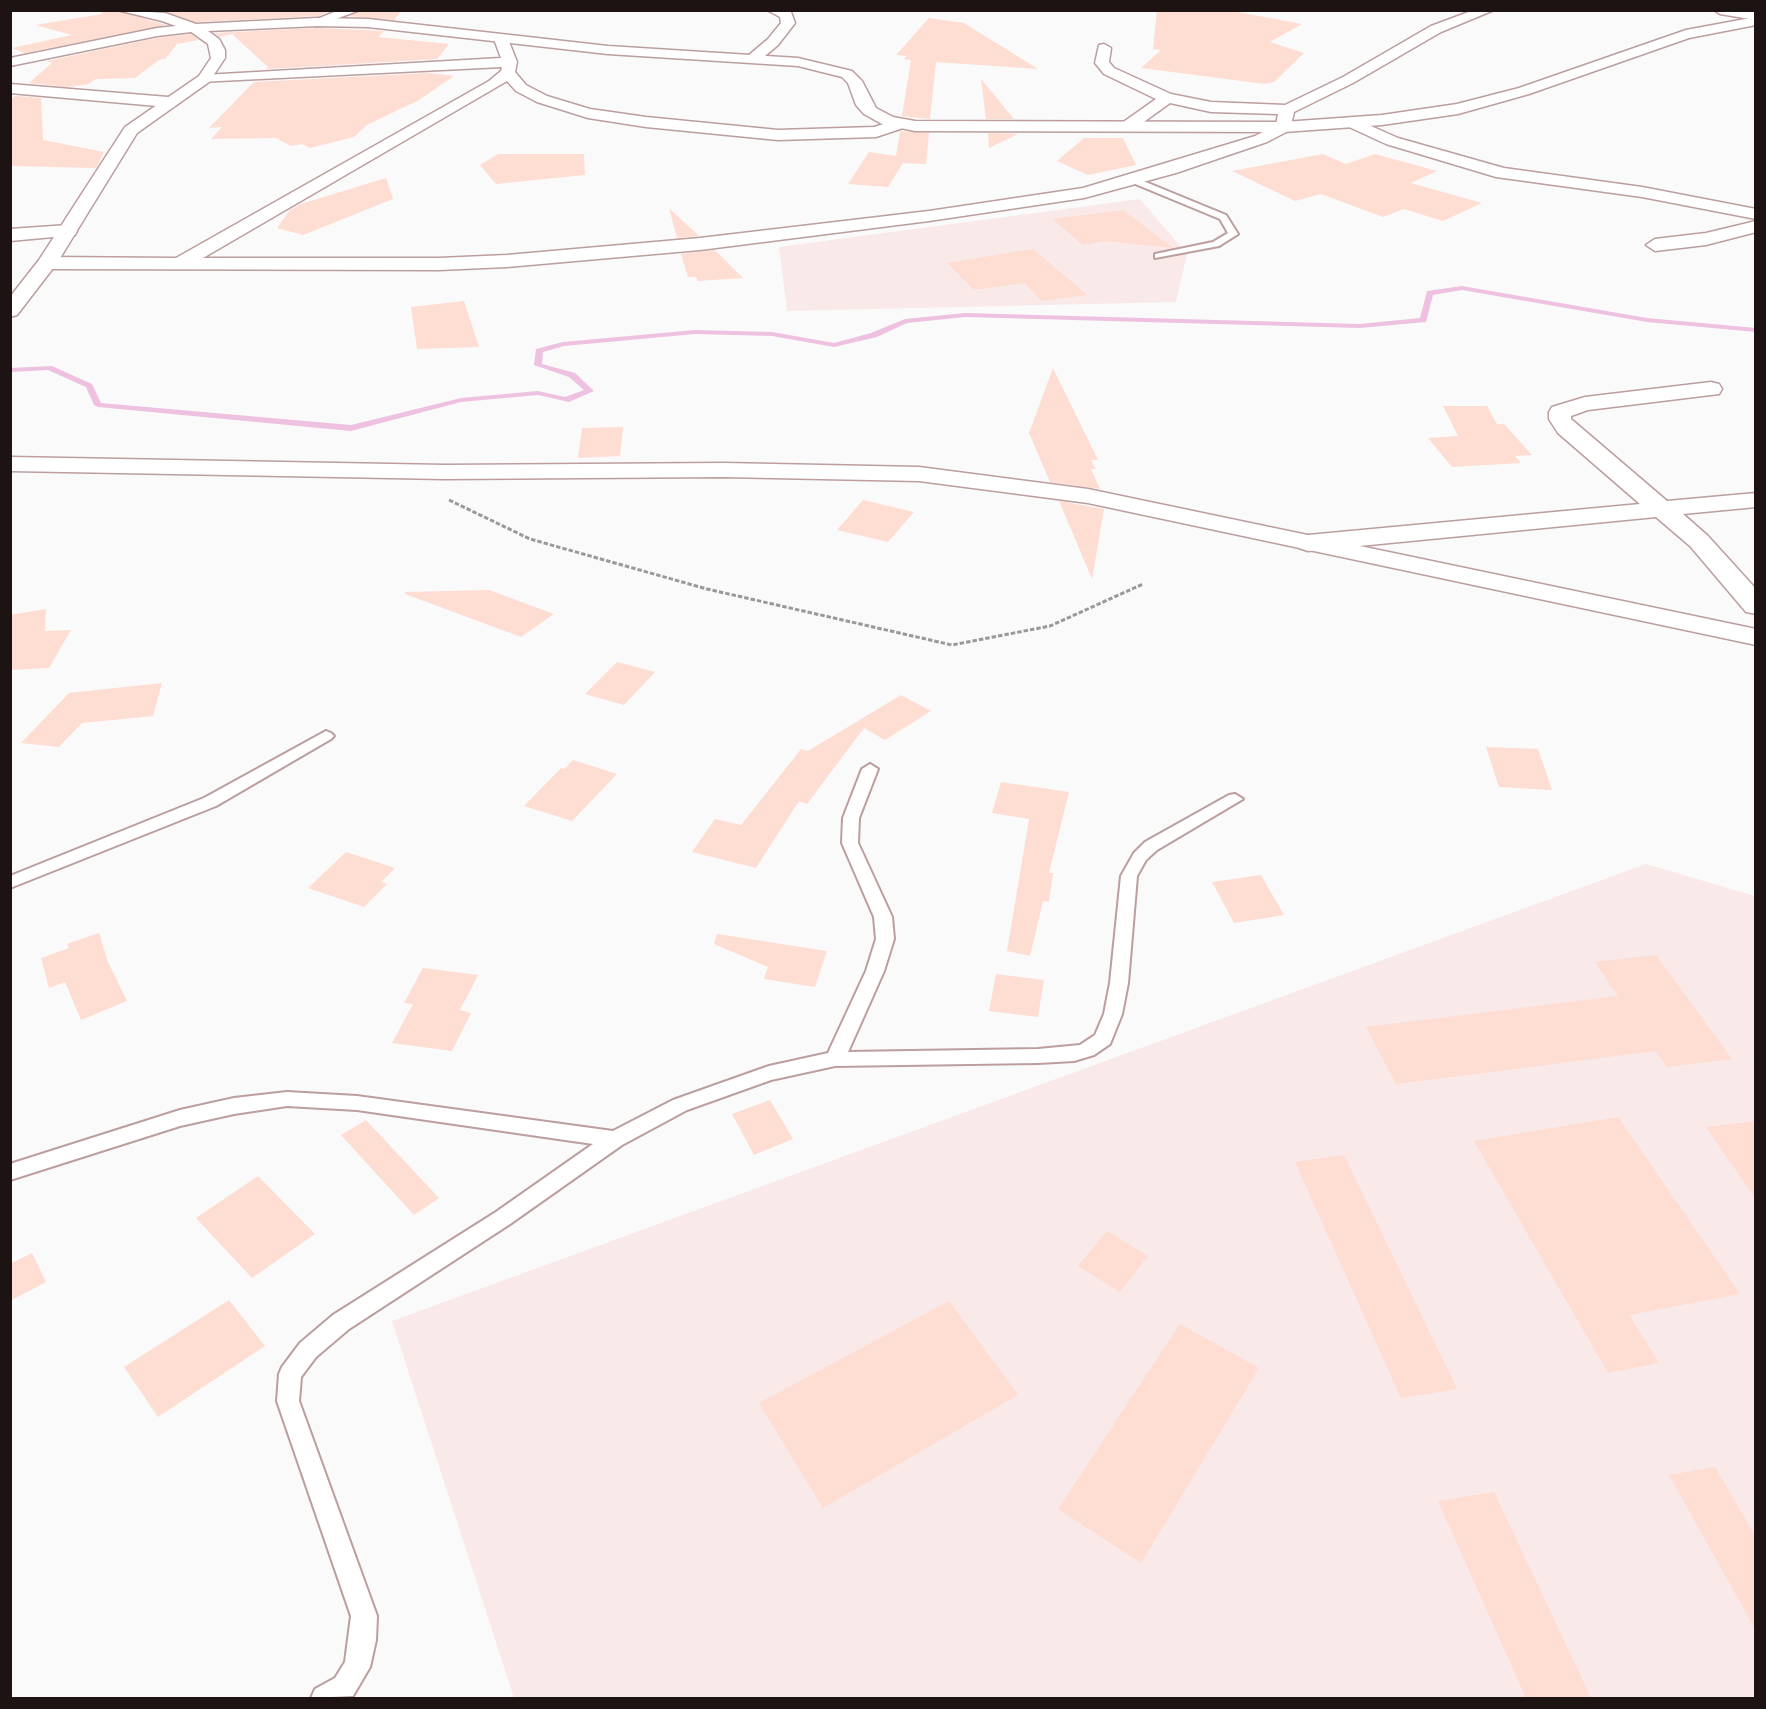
<!DOCTYPE html>
<html>
<head>
<meta charset="utf-8">
<style>
  body { margin:0 }
  #map { position:relative; width:1766px; height:1709px; overflow:hidden; background:#fafafa; font-family:Poppins,sans-serif }
  canvas { display:block }
  .frame { position:absolute; inset:0; border:12px solid #1e1313; pointer-events:none }
</style>
</head>
<body>
<div id="map">
<canvas width="1766" height="1709"></canvas>
<div class="frame"></div>
</div>
<script>
const context = document.querySelector('canvas').getContext('2d');
context.lineJoin = 'round';
function fill(path, color) {
  context.fillStyle = color;
  context.fill(path, 'evenodd');
}
function shape(rows) {
  const path = new Path2D();
  for (const r of rows) {
    path.moveTo(r[0], r[1]);
    for (let i = 2; i < r.length; i += 2) path.lineTo(r[i], r[i + 1]);
  }
  return path;
}
function strokePath(path, color, width, dash) {
  context.strokeStyle = color;
  context.lineWidth = width;
  context.lineCap = dash ? 'butt' : 'round';
  context.setLineDash(dash || []);
  context.stroke(path);
}
fill(shape([
  [1140,199,1187,254,1176,302,787,311,779,247],
  [1646,864,1755,896,1755,1698,514,1698,392,1321]
]), '#fae9e9');
fill(shape([
  [1462,286,1647,318,1756,328,1756,332,1647,322,1462,290,1433,295,1426,322,1360,328,965,317,907,323,877,337,834,347,772,336,695,334,564,346,543,352,542,364,575,373,594,391,569,402,538,395,461,402,351,431,98,407,94,405,86,387,48,370,10,372,10,368,52,366,92,384,101,403,351,425,461,398,538,391,565,397,584,390,569,377,534,365,536,349,563,342,695,330,772,332,834,343,871,333,905,319,965,313,1360,324,1420,318,1427,291,1462,286]
]), '#eec1e0');
fill(shape([
  [102,10,115,10,166,25,24,53,12,48,72,35,35,25,102,14],
  [161,10,332,10,319,16,196,22],
  [362,10,402,10,394,20,349,16],
  [1157,10,1227,10,1302,24,1270,42,1304,53,1274,82,1265,84,1141,68,1161,50,1153,49],
  [929,18,964,23,1038,69,936,62,930,119,902,116,911,60,904,59,907,56,896,55],
  [317,28,384,31,378,37,449,44,437,59,266,69,268,67,232,34,219,37,215,33],
  [191,34,199,40,177,44,165,59,159,60,135,78,96,79,88,84,68,87,29,83,52,63,47,61,157,38],
  [429,73,454,76,419,100,367,125,354,137,310,148,302,144,291,146,276,138,211,139,222,127,209,128,254,82],
  [981,79,1014,119,986,119],
  [15,96,41,98,43,140,104,152,96,168,10,166,10,100],
  [900,131,929,133,926,164,903,163,888,187,848,184,869,152,896,156],
  [988,133,1018,134,989,148],
  [1084,138,1123,138,1136,165,1088,175,1057,161],
  [498,154,584,154,585,175,496,184,480,165],
  [1323,154,1346,164,1375,154,1437,171,1411,183,1482,203,1443,221,1404,209,1383,217,1321,194,1295,201,1232,171],
  [386,178,393,199,303,235,277,228,290,210,301,204],
  [669,208,699,236,677,238],
  [1123,210,1173,248,1104,241,1083,245,1052,219],
  [1033,249,1087,295,1041,301,1025,283,974,290,947,263],
  [714,250,719,254,743,278,698,281,696,277,688,277,681,254],
  [464,301,479,347,417,349,411,307],
  [1053,368,1098,460,1091,460,1096,469,1091,469,1100,489,1050,482,1029,433],
  [1443,406,1487,406,1497,424,1504,424,1532,455,1515,456,1521,463,1452,467,1428,438,1458,436],
  [623,427,620,456,578,458,582,428],
  [863,500,914,512,888,542,837,530],
  [1059,501,1104,509,1092,579],
  [489,590,554,614,521,637,405,594,405,592],
  [46,609,45,631,71,630,49,668,10,670,10,615],
  [617,662,655,672,624,705,585,694],
  [162,683,153,716,82,723,59,747,21,743,69,693],
  [901,695,931,711,885,740,864,728,807,804,799,801,756,868,692,852,715,819,741,825,801,749,808,751],
  [1486,747,1538,749,1552,790,1499,787],
  [573,760,617,774,572,821,524,806,561,768,564,769],
  [1001,782,1069,792,1049,873,1053,873,1049,902,1043,901,1030,956,1007,951,1029,819,992,813],
  [346,852,395,868,381,882,387,884,364,907,308,888],
  [1261,875,1284,915,1234,923,1212,882],
  [99,933,108,962,127,1001,81,1020,65,982,49,988,41,958,69,948,67,944],
  [717,934,827,951,815,987,764,979,768,967,714,944],
  [1656,955,1732,1059,1667,1067,1656,1051,1396,1084,1366,1027,1618,996,1595,962],
  [423,968,478,975,460,1010,471,1013,452,1051,392,1043,413,1004,404,1003],
  [996,974,1044,980,1038,1017,989,1011],
  [770,1100,793,1139,754,1155,732,1114],
  [1618,1117,1740,1294,1629,1315,1659,1363,1608,1373,1474,1141],
  [366,1120,439,1198,414,1215,341,1135],
  [1755,1121,1755,1198,1706,1127],
  [1344,1155,1457,1389,1401,1398,1295,1162],
  [258,1176,315,1234,252,1278,196,1218],
  [1107,1231,1148,1256,1120,1292,1078,1266],
  [32,1253,46,1282,10,1301,10,1264],
  [229,1300,265,1346,158,1417,124,1367],
  [949,1301,1018,1395,823,1508,759,1403],
  [1180,1324,1259,1368,1141,1563,1058,1509],
  [1715,1467,1755,1536,1755,1629,1669,1475],
  [1494,1492,1591,1698,1526,1698,1438,1501]
]), '#feddd2');
const service = shape([
  [1131,176,1226,215,1238,234,1219,246,1155,258,1155,254,1213,242,1228,233,1220,219,1128,181,1128,177,1131,176],
  [326,731,331,733,334,736,331,739,216,806,10,888,10,876,204,798,326,731],
  [870,764,878,769,859,818,858,843,892,917,894,939,884,971,848,1052,1038,1049,1080,1045,1095,1035,1104,1014,1110,983,1121,876,1134,853,1145,842,1229,795,1235,794,1243,799,1157,850,1146,860,1137,876,1128,983,1122,1014,1110,1044,1094,1055,1074,1061,1038,1063,835,1066,771,1080,687,1110,622,1145,510,1224,349,1329,316,1357,301,1377,299,1401,377,1616,376,1640,370,1667,353,1696,311,1698,315,1689,335,1678,345,1662,351,1616,277,1401,279,1374,282,1367,300,1343,333,1315,496,1212,593,1144,357,1110,287,1106,234,1114,180,1126,10,1180,10,1164,180,1110,234,1098,287,1092,357,1096,613,1131,673,1100,769,1066,828,1053,866,971,876,939,874,917,842,843,843,818,862,769,870,764]
]);
const minor = shape([
  [339,10,360,10,317,26,310,22,339,10],
  [767,10,791,12,795,23,778,45,759,61,749,61,749,55,768,39,781,23,780,17,767,10],
  [1474,10,1494,10,1441,32,1353,83,1294,112,1290,130,1267,142,1176,173,1084,198,929,221,700,250,507,267,439,270,47,269,37,263,47,257,176,258,489,81,501,71,502,67,199,82,197,79,204,75,501,58,494,39,501,35,508,39,517,62,515,72,526,85,547,96,590,109,646,117,778,130,874,127,900,119,908,124,906,127,876,137,778,140,646,127,588,118,537,102,516,91,507,81,203,258,439,258,507,255,700,238,929,211,1083,188,1255,136,1276,125,1278,114,1211,112,1170,103,1134,129,1122,129,1120,126,1122,123,1156,99,1104,74,1095,63,1099,45,1104,44,1111,48,1109,62,1114,68,1171,94,1211,102,1285,105,1343,77,1431,26,1474,10],
  [1714,10,1756,12,1756,20,1720,14,1714,10],
  [195,24,202,28,200,31,157,36,10,66,10,58,157,28,195,24],
  [10,84,168,97,176,102,168,107,10,93,10,84],
  [1353,118,1398,138,1504,168,1642,187,1756,209,1756,219,1642,197,1496,177,1386,144,1347,126,1345,123,1353,118],
  [1756,221,1756,232,1706,245,1655,251,1646,245,1655,239,1706,233,1756,221],
  [68,225,77,231,75,235,10,241,10,229,68,225],
  [1711,382,1719,384,1722,389,1719,394,1588,410,1571,416,1571,419,1667,501,1756,493,1756,507,1683,514,1708,536,1756,589,1756,614,1746,612,1690,546,1656,517,1308,551,1299,548,1295,543,1299,538,1308,535,1640,504,1558,433,1549,419,1549,412,1552,407,1585,397,1711,382]
]);
const tertiary = shape([
  [117,10,165,13,196,24,317,18,368,19,608,46,798,58,852,71,862,81,876,108,893,117,915,121,1284,122,1382,115,1457,104,1519,88,1686,30,1756,17,1756,25,1689,38,1529,94,1458,114,1382,125,1284,132,915,131,882,124,864,114,856,105,848,83,842,77,798,66,608,54,368,27,317,26,208,31,219,39,225,50,225,58,209,82,137,133,57,263,17,315,10,317,10,297,39,260,125,127,199,76,211,58,208,44,190,31,162,21,117,10],
  [10,457,445,465,724,463,919,467,1088,489,1756,629,1756,645,1088,503,919,481,724,477,445,479,10,471,10,457]
]);
strokePath(service, '#bc9e9e', 4);
strokePath(minor, '#bc9e9e', 3);
strokePath(tertiary, '#bc9e9e', 3);
strokePath(shape([
  [449,500,530,539,707,589,952,645,1050,626,1143,584]
]), '#9d9898', 3, [4.5, 2]);
fill(service, '#fff');
fill(minor, '#fff');
fill(tertiary, '#fff');
</script>
</body>
</html>
